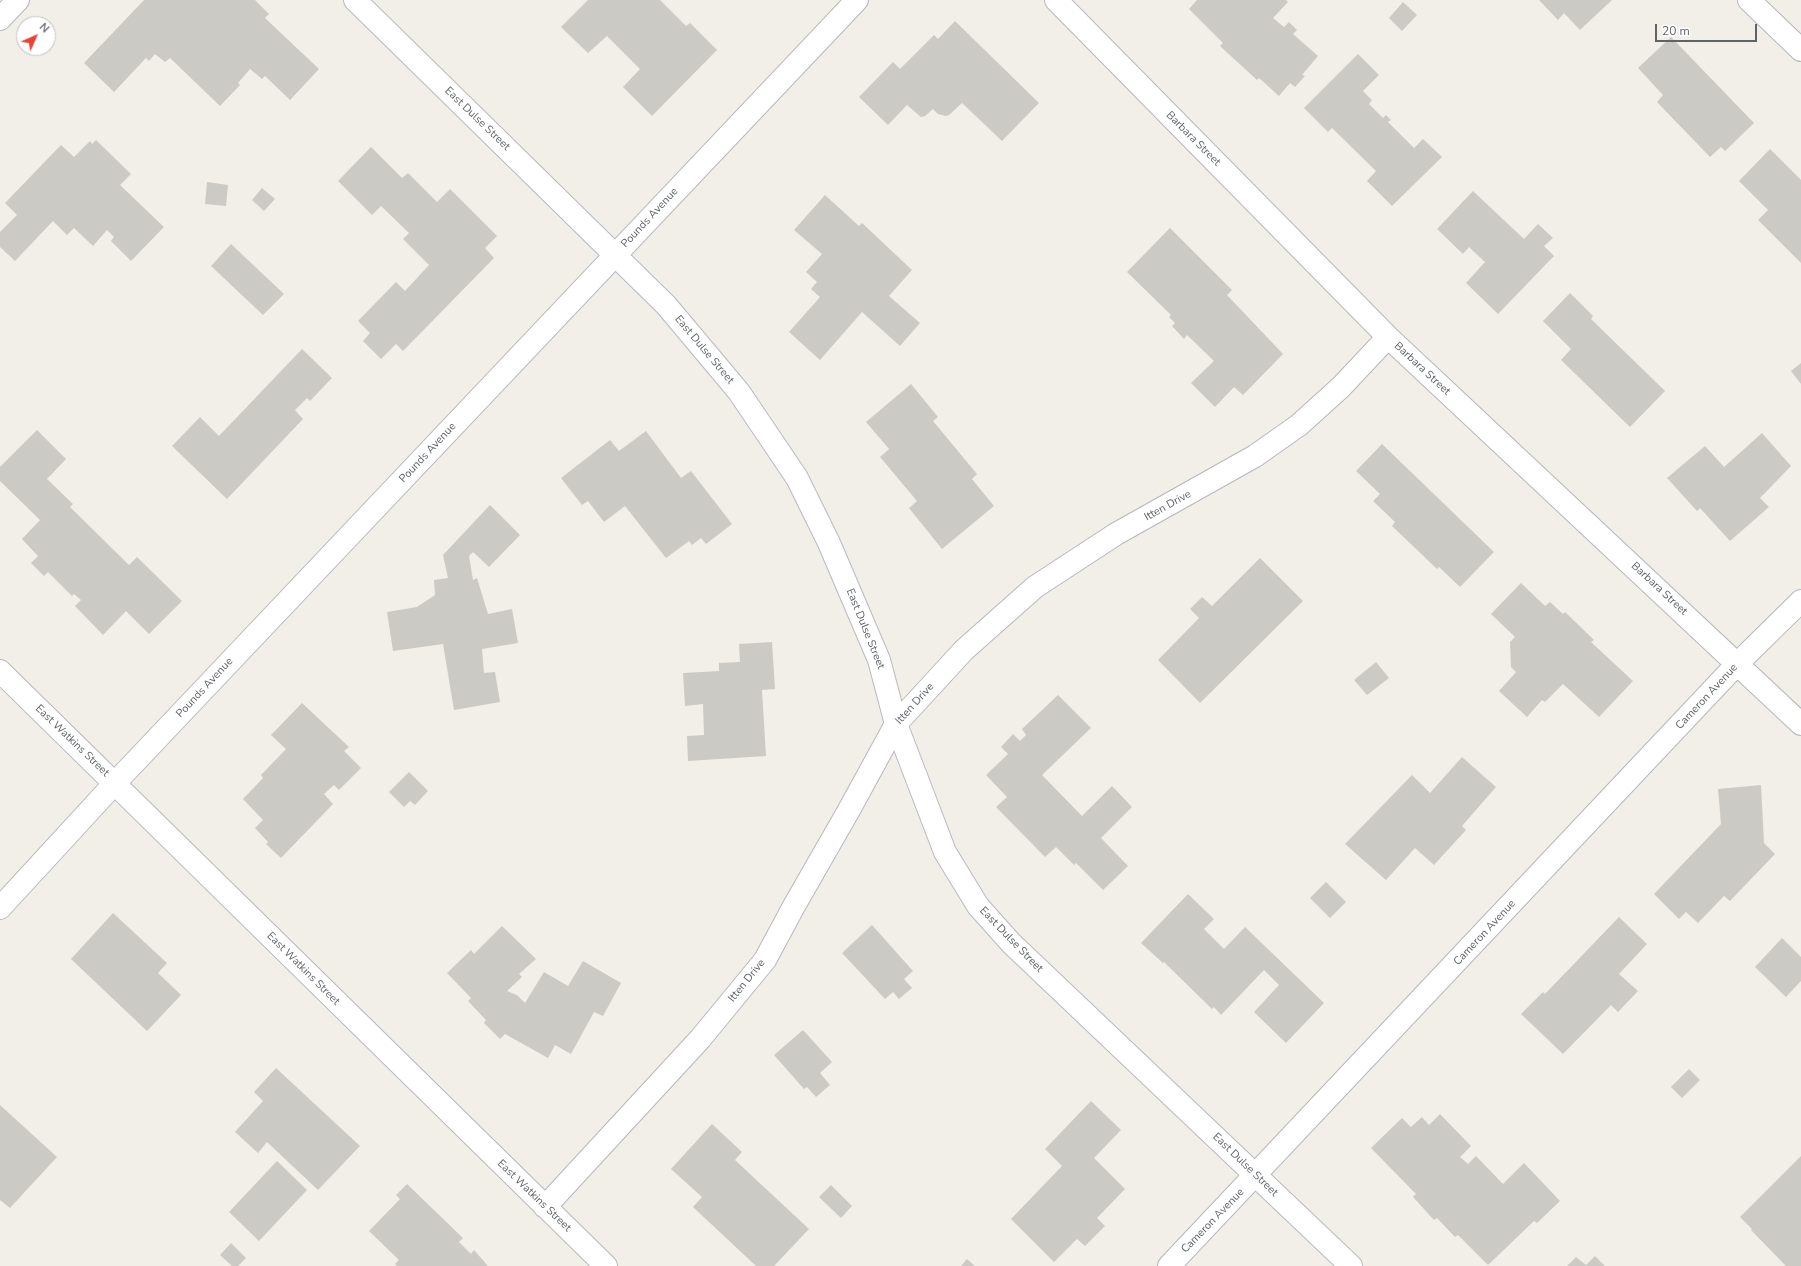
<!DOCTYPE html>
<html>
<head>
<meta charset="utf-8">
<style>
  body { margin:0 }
  #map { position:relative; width:1801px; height:1266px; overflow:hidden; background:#f1efe8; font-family:"Nunito Sans",sans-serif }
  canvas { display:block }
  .north { position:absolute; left:16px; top:16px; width:40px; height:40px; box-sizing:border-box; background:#fff; border:1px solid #bfc1c3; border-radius:50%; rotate:45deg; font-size:11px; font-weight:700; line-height:16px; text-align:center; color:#5f6368 }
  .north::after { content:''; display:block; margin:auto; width:14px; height:18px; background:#ea4335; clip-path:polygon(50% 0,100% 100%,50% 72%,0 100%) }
  .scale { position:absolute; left:1655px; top:24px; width:102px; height:18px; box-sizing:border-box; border:2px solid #5f6368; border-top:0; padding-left:5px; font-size:12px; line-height:14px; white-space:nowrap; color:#5f6368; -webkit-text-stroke:3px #fff; paint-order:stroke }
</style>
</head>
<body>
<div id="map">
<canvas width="1801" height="1266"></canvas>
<div class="north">N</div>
<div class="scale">20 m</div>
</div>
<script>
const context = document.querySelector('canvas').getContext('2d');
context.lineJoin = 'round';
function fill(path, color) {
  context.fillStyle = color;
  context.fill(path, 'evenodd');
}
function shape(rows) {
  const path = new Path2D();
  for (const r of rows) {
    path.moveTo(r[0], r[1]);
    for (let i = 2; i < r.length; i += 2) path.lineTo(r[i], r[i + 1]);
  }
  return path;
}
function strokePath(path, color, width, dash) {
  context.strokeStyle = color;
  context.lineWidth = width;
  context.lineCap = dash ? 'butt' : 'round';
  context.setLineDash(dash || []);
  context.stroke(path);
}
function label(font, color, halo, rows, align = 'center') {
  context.font = font + ' "Nunito Sans",sans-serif';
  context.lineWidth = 3.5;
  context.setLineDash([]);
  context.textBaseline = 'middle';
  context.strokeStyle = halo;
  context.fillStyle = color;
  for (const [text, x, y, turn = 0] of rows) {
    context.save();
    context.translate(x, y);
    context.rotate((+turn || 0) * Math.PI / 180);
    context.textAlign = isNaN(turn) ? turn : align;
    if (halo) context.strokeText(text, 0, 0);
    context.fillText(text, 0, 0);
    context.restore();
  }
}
fill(shape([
  [144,0,255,0,269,14,265,18,319,69,290,100,265,76,262,79,250,69,238,83,240,85,220,106,170,58,165,62,155,54,149,61,146,58,114,92,84,63],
  [588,0,660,0,686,26,690,23,717,50,652,116,623,87,640,69,607,36,588,53,561,27],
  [1197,0,1286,0,1288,2,1273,18,1284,27,1289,22,1297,30,1293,34,1318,56,1302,75,1305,76,1295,87,1290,83,1279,96,1259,78,1257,80,1220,46,1223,43,1189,9],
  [1539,0,1612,0,1580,30,1564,13,1558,20],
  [1403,2,1417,15,1402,31,1389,18],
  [955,21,1039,103,1002,141,962,103,949,115,946,116,938,114,933,109,925,116,921,117,907,105,888,125,859,97,893,62,900,69,934,35,938,39],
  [1671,37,1754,123,1725,151,1721,147,1710,157,1657,102,1663,95,1638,68],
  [1358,54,1379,75,1363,91,1372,100,1369,104,1383,118,1386,115,1391,120,1388,122,1414,148,1423,139,1442,157,1392,206,1367,181,1376,171,1332,128,1328,132,1304,108],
  [96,140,131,174,120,185,164,227,131,261,111,241,114,237,107,230,93,246,74,228,67,235,53,221,15,261,0,247,0,232,17,215,5,203,61,145,74,157,90,141,92,144],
  [371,147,402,178,408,173,437,202,450,189,497,236,485,248,494,258,403,351,396,344,381,359,363,341,370,333,358,321,396,282,405,291,429,265,403,239,409,233,381,206,372,215,338,181],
  [1770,149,1801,180,1801,263,1758,220,1768,210,1739,181],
  [207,182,228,185,226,206,205,204],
  [262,188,275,199,264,211,252,200],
  [1473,191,1524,239,1538,224,1553,238,1544,246,1554,256,1498,314,1466,283,1485,262,1469,247,1463,254,1437,229],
  [825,195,859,226,862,223,912,270,889,296,920,323,900,346,862,312,820,360,789,332,820,297,811,289,817,282,806,272,822,254,794,230],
  [1170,228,1232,290,1227,295,1283,354,1243,395,1234,387,1215,407,1191,383,1214,361,1187,335,1184,339,1172,326,1175,323,1169,317,1171,315,1127,272],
  [231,244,284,294,263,315,211,266],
  [1570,293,1593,316,1591,319,1665,391,1630,427,1561,360,1571,349,1543,321],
  [302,349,332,378,310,401,307,398,295,410,303,419,227,499,172,446,200,417,219,436],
  [1801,363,1801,384,1791,371],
  [911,384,938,417,933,421,977,474,972,479,994,506,942,549,909,508,917,501,880,457,889,449,866,422],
  [37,430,66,459,47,479,73,504,70,507,129,565,137,557,182,601,149,634,126,611,103,635,75,606,81,600,74,594,72,596,48,572,44,576,31,563,38,556,22,539,40,520,0,481,0,467],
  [646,431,681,478,691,471,732,524,706,544,701,538,692,545,689,541,666,558,625,506,604,522,588,501,582,505,561,478,610,440,619,451],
  [1762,433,1791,466,1760,498,1769,507,1730,541,1700,508,1697,511,1667,478,1705,446,1724,467],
  [1382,444,1494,552,1460,587,1439,567,1437,569,1392,526,1395,522,1373,501,1380,494,1356,471],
  [490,505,520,535,489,567,473,552,469,556,473,580,477,578,488,614,512,609,518,643,482,649,484,673,495,672,500,702,454,710,443,644,393,651,387,612,417,607,435,595,434,580,448,578,443,555],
  [1260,558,1303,601,1200,703,1158,660,1199,618,1190,609,1202,597,1212,606],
  [1521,583,1545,606,1550,602,1563,614,1565,612,1594,640,1591,642,1633,681,1599,717,1563,684,1545,702,1542,700,1527,717,1499,691,1516,672,1511,667,1510,642,1515,637,1491,614],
  [772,642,775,689,762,690,766,756,688,761,687,736,704,735,703,704,685,706,683,673,719,671,719,663,740,662,739,644],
  [1376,662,1389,678,1367,695,1354,680],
  [1058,695,1091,728,1042,775,1082,816,1112,786,1132,807,1101,838,1128,866,1103,890,1076,863,1074,865,1056,847,1045,857,996,807,1007,797,986,775,1008,754,1001,747,1013,734,1020,741,1026,735,1022,729],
  [302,703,349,747,344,751,361,768,339,790,334,785,324,794,333,804,281,858,266,844,268,842,255,828,263,820,243,799,263,778,261,775,286,749,271,735],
  [1462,757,1496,787,1462,826,1466,830,1434,865,1415,848,1386,880,1345,844,1412,775,1430,793],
  [409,772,428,791,415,805,410,801,404,807,389,792],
  [1761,785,1764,843,1775,854,1730,901,1724,896,1698,923,1686,912,1679,919,1654,894,1721,824,1718,789],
  [1326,882,1346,902,1330,918,1310,898],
  [1188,894,1214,919,1204,929,1224,949,1245,927,1324,1003,1286,1043,1254,1012,1279,985,1264,970,1221,1015,1214,1007,1212,1009,1164,962,1163,963,1141,943],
  [113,913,167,963,158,973,181,995,147,1031,71,959],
  [1619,917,1647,944,1619,974,1638,991,1618,1012,1611,1005,1563,1054,1521,1014,1543,992,1545,994],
  [872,925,913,971,904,979,912,988,899,999,893,992,885,999,842,953],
  [502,926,536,959,519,974,522,977,507,991,517,995,525,1003,544,972,568,986,583,961,621,983,603,1016,594,1012,571,1054,555,1045,548,1058,505,1034,500,1039,484,1023,486,1020,468,1001,471,998,447,973,471,950,474,954],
  [1782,938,1801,957,1801,981,1786,997,1755,967],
  [803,1030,832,1062,820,1073,830,1085,816,1097,807,1087,804,1089,774,1055],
  [276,1068,360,1146,318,1190,267,1142,258,1153,235,1132,263,1101,254,1092],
  [1689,1069,1700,1080,1682,1098,1671,1087],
  [1091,1101,1121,1130,1094,1158,1125,1189,1097,1218,1105,1226,1085,1246,1077,1239,1054,1262,1011,1219,1062,1166,1045,1149],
  [0,1105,57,1157,10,1208,0,1200],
  [1440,1114,1471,1146,1460,1157,1468,1164,1476,1156,1503,1184,1524,1163,1560,1201,1537,1223,1534,1221,1488,1265,1458,1235,1455,1237,1437,1218,1434,1220,1413,1197,1416,1194,1371,1148,1402,1118,1411,1127,1422,1117,1429,1125],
  [712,1124,742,1152,735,1160,809,1229,774,1266,756,1266,693,1207,702,1197,671,1169],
  [1801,1156,1801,1266,1786,1266,1751,1230,1752,1229,1740,1217],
  [277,1161,307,1190,259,1241,229,1212],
  [407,1184,463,1238,459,1242,471,1254,474,1250,488,1266,397,1266,395,1264,399,1260,369,1231,400,1199,396,1195],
  [831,1185,852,1206,841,1218,819,1197],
  [231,1243,246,1258,238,1266,232,1266,220,1255],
  [1595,1256,1605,1266,1567,1266,1576,1257,1586,1265],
  [967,1259,975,1266,961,1266]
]), '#cccac5');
const street = shape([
  [1056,0,1388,337,1801,724],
  [1749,0,1801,50],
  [0,19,18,0],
  [0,671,606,1266],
  [0,908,115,783,857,0],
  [545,1207,700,1039,765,960,794,906,849,810,896,724,964,650,1035,587,1116,534,1255,456,1299,425,1341,387,1388,337],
  [1169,1266,1738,663,1801,601]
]);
const secondary = shape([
  [355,0,666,305,739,392,797,478,829,543,879,660,896,724,945,852,978,906,1011,943,1351,1266]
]);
strokePath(street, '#b5b8bc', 24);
strokePath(secondary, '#b6babf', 24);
strokePath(street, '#fff', 22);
strokePath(secondary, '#fff', 22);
label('11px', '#5f6368', '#fff', [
  ["East Dulse Street",477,119,44],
  ["Barbara Street",1193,139,45],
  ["Pounds Avenue",650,218,-47],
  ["East Dulse Street",704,350,50],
  ["Barbara Street",1422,369,43],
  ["Pounds Avenue",428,453,-47],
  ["Itten Drive",1168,506,-29],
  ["Barbara Street",1659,589,43],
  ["East Dulse Street",865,629,68],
  ["Pounds Avenue",205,688,-47],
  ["Cameron Avenue",1707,697,-47],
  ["Itten Drive",915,704,-48],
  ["East Watkins Street",72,741,44],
  ["Cameron Avenue",1485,933,-47],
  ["East Dulse Street",1011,940,46],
  ["East Watkins Street",303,969,45],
  ["Itten Drive",747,981,-51],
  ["East Dulse Street",1245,1165,44],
  ["East Watkins Street",534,1196,44],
  ["Cameron Avenue",1213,1221,-46]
]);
</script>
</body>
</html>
